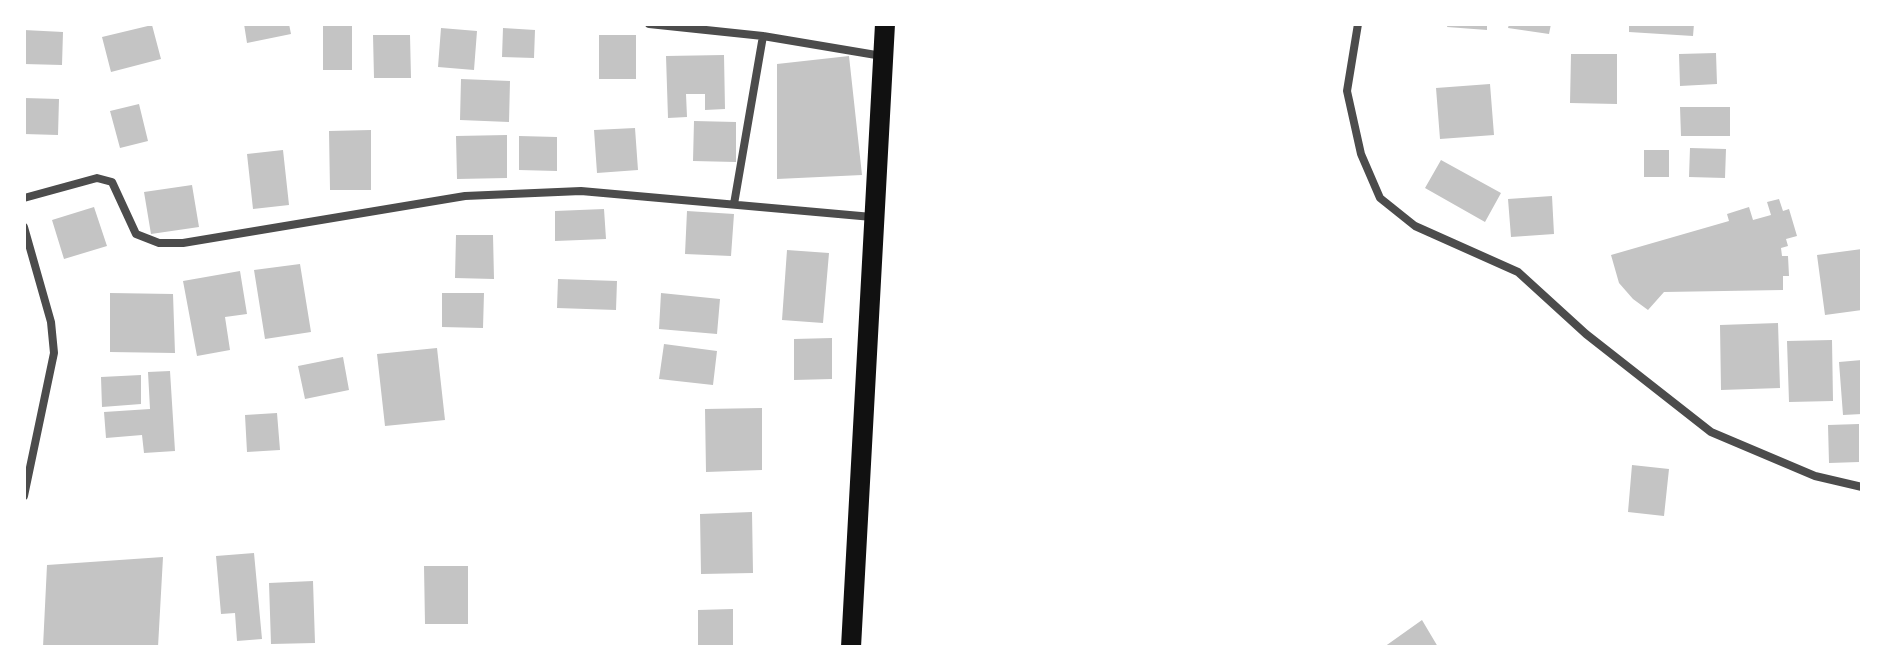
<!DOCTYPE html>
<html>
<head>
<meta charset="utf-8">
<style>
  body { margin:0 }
  #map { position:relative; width:1886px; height:671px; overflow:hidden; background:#fff; font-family:"Asap Condensed",sans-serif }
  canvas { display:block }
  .frame { position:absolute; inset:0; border:26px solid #fff; pointer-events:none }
</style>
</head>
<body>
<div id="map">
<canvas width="1886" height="671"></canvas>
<div class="frame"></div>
</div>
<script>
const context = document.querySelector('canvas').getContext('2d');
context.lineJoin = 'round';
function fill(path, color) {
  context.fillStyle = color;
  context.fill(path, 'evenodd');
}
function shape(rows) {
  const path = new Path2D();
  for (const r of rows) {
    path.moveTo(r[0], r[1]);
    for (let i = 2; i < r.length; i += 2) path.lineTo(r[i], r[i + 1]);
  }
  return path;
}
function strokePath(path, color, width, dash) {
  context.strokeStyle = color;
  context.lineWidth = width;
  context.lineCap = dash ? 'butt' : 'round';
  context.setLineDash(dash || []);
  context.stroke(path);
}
fill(shape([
  [244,24,289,24,291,34,247,43],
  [323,24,352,24,352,70,323,70],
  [1448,24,1487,24,1487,30,1447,27],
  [1509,24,1551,24,1549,34,1508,28],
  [1629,24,1694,24,1693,36,1629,32],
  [152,25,161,59,111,72,102,37],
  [441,28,477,31,474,70,438,67],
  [503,28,535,30,534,58,502,57],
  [24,30,63,32,62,65,24,64],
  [373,35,410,35,411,78,374,78],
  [599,35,636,35,636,79,599,79],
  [1716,53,1717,84,1680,86,1679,54],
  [1571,54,1617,54,1617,104,1570,103],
  [724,55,725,109,705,110,705,94,686,94,687,117,668,118,666,56],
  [849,56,862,175,777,179,777,64],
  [461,79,510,81,509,122,460,120],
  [1490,84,1494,135,1440,139,1436,88],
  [24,98,59,99,58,135,24,134],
  [139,104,148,141,120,148,110,111],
  [1680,107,1730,107,1730,136,1681,136],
  [694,121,736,122,736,162,693,161],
  [635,128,638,170,597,173,594,130],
  [371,130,371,190,330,190,329,131],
  [507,135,507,178,457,179,456,136],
  [519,136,557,137,557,171,519,170],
  [1690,148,1726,149,1725,178,1689,177],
  [283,150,289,205,253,209,247,154],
  [1644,150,1669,150,1669,177,1644,177],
  [1441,160,1501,193,1485,222,1425,188],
  [192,185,199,227,151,234,144,192],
  [1552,196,1554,234,1511,237,1508,199],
  [1779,199,1783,211,1789,209,1797,236,1786,239,1788,246,1781,248,1782,256,1788,256,1789,276,1783,276,1783,290,1664,292,1648,310,1633,299,1619,283,1611,255,1729,221,1727,214,1749,207,1753,220,1771,215,1767,202],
  [94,207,107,246,64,259,52,220],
  [604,209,606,239,555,241,555,211],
  [687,211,734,214,731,256,685,254],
  [456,235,493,235,494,279,455,278],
  [1862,249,1862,310,1825,315,1817,255],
  [787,250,829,253,823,323,782,320],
  [300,264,311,332,265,339,254,270],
  [240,271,247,314,225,317,230,350,197,356,183,281],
  [558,279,617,281,616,310,557,308],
  [110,293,173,294,175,353,110,352],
  [442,293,484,293,483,328,442,327],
  [661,293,720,299,717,334,659,329],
  [1778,323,1780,388,1721,390,1720,325],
  [832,338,832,379,794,380,794,339],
  [1832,340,1833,401,1789,402,1787,341],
  [664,344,717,351,713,385,659,379],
  [437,348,445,420,385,426,377,354],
  [343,357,349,390,305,399,298,366],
  [1862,360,1862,414,1843,415,1839,362],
  [170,371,175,451,144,453,142,435,106,438,104,412,150,409,148,372],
  [141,375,141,404,102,407,101,377],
  [762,408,762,470,706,472,705,409],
  [277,413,280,450,247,452,245,415],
  [1859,424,1859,462,1829,463,1828,425],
  [1632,465,1669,469,1664,516,1628,512],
  [752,512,753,573,701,574,700,514],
  [254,553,262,639,237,641,235,613,221,614,216,556],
  [163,557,158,647,43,647,47,565],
  [424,566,468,566,468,624,425,624],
  [313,581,315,643,271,644,269,583],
  [733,609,733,647,698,647,698,610],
  [1422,620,1438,647,1384,647]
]), '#c4c4c4');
strokePath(shape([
  [649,24,763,36,882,56],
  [1358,24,1347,91,1361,154,1380,198,1415,226,1518,272,1586,334,1711,432,1815,476,1862,487],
  [24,198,97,178,112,182,136,234,159,243,183,243,465,196,581,191,872,217],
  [734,204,763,36],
  [24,227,51,322,54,353,24,496]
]), '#4c4c4c', 8);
strokePath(shape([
  [851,647,885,24]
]), '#111', 20);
</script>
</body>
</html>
